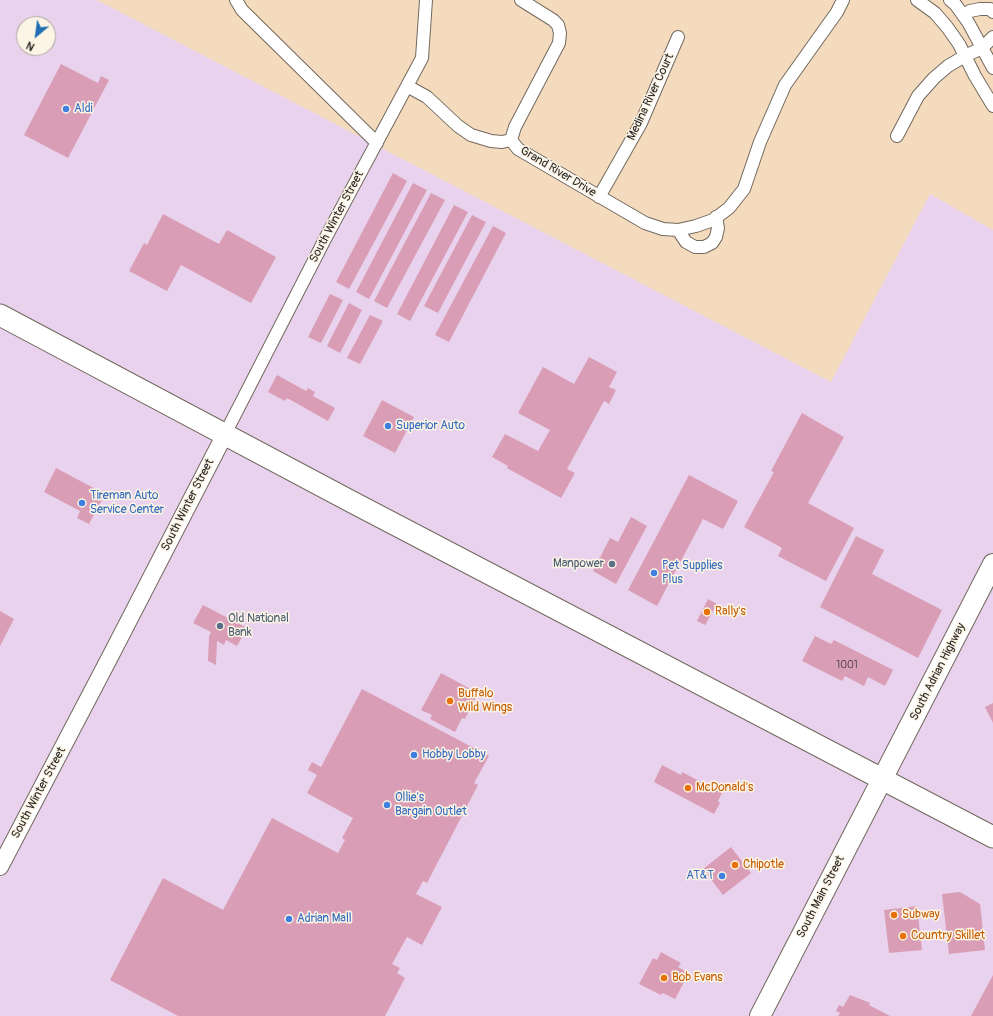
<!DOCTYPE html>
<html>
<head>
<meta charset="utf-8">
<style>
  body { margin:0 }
  #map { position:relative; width:993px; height:1016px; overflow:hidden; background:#f5dbbe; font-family:Pangolin,sans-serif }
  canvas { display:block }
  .north { position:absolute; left:16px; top:16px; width:40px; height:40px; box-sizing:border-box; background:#fcf5e5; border:1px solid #a8a49b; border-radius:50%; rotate:209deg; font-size:11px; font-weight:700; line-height:16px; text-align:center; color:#2b2b2b }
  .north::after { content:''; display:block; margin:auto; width:14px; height:18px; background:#1f6fb2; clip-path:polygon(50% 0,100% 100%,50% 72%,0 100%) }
</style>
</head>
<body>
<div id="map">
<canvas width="993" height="1016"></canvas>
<div class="north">N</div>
</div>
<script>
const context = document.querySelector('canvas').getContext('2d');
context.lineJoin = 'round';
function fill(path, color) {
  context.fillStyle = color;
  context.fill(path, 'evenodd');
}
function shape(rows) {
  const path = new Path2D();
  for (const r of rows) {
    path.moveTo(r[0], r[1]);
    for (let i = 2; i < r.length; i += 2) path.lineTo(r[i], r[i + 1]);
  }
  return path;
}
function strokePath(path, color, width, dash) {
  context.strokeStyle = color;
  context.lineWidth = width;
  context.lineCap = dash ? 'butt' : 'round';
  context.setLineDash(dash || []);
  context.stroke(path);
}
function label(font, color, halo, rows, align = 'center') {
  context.font = font + ' Pangolin,sans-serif';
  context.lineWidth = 3;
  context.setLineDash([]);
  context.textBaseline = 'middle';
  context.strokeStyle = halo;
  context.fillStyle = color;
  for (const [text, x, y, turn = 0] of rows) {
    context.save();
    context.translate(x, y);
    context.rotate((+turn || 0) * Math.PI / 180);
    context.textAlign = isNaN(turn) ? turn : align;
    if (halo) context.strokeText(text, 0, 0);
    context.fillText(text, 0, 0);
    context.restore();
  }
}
fill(shape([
  [0,0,97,0,831,382,930,194,993,230,993,1016,0,1016],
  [24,24,48,24,48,48,24,48]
]), '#e9d2ed');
fill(shape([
  [61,64,98,83,101,76,109,80,68,158,24,135],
  [393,173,407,181,349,289,336,282],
  [413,183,427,190,369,299,356,292],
  [431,193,445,200,387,308,374,301],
  [454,205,468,212,410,321,397,314],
  [163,214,219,244,227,230,276,257,251,303,181,265,167,291,129,271,144,243,147,245],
  [472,215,486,222,438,313,424,306],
  [493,226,506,233,449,342,435,335],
  [330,294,343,300,321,343,308,337],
  [349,303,362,310,340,353,327,346],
  [370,315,383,321,360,364,347,358],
  [589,357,617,372,609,387,616,390,609,404,604,401,567,469,575,473,561,498,507,468,508,466,492,457,505,434,538,451,550,430,518,413,543,367,574,384],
  [277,375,306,391,308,388,315,392,313,396,335,408,328,421,287,398,285,401,268,392],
  [382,400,414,417,395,453,363,436],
  [802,413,844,437,808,503,854,528,826,581,778,556,782,548,744,527,774,472,771,471],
  [56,468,105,494,89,524,77,518,80,511,44,492],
  [689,475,738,501,723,529,703,519,657,606,628,590],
  [631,517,647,526,616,584,593,571,610,538,618,542],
  [856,536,884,550,872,574,942,610,918,658,820,607],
  [708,599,717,604,705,625,697,621],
  [203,605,247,628,237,646,226,640,224,645,217,641,216,665,208,661,209,637,211,632,193,623],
  [0,611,14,619,0,646],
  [815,636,831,644,834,640,893,670,885,686,868,677,864,686,845,676,842,681,802,661],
  [441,673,478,693,465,719,462,718,455,732,430,719,432,715,421,710],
  [362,689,489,756,474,783,478,785,427,883,423,881,416,894,442,907,422,945,407,937,392,964,400,968,397,973,405,978,385,1016,178,1016,110,980,163,878,223,910,272,818,338,853,345,840,342,838,353,818,307,793,317,775,308,770,312,762,321,767],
  [993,703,993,723,985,707],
  [662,765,681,775,682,772,722,793,718,801,720,803,714,814,654,782],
  [731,847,751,873,723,895,703,869],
  [960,892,980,904,985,950,949,954,942,894],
  [917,906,922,950,889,953,884,910],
  [661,952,681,963,678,967,689,973,675,999,663,993,661,995,639,984,653,958,657,960],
  [993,975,993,1016,971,1016],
  [850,995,870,1003,869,1005,890,1016,838,1016,840,1013,836,1011,839,1005,843,1007]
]), '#d99eb5');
const minor = shape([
  [236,0,242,10,377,143],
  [521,0,553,20,558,25,560,33,559,43,515,127,511,140,518,149,645,223,663,229,678,230,696,226,713,220,729,208,744,189,760,142,785,85,837,12,843,0],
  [917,0,935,13,947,27,959,44,975,76,993,106],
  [950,0,955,4,968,22,993,68],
  [963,15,970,11,980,9,990,9,993,12],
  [407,86,427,97,458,126,471,135,491,141,502,142,511,140],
  [897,136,918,96,934,78,948,66,965,56,982,48,993,37],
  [599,197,641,123,678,37],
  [678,230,686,242,695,247,704,247,712,243,716,237,718,228,716,217],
  [225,434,325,239,422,58,426,0]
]);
const tertiary = shape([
  [0,867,111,655,225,434]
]);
const primary = shape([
  [760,1016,993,564]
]);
const trunk = shape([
  [0,315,352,502,993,837]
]);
strokePath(minor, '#72695e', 14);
strokePath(tertiary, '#72695e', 18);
strokePath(primary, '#72695e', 22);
strokePath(trunk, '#72695e', 23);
strokePath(minor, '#fff', 12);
strokePath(tertiary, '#fff', 16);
strokePath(primary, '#fff', 20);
strokePath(trunk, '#fff', 21);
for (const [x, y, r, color] of [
  [66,109,4,"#3f7fe0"],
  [388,426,4,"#3f7fe0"],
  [82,503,4,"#3f7fe0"],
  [612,564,4,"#5c6f8a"],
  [654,573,4,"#3f7fe0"],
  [707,612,4,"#e8710a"],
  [220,626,4,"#5c6f8a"],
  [450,701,4,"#e8710a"],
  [414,755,4,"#3f7fe0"],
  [688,788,4,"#e8710a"],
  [387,805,4,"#3f7fe0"],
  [735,865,4,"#e8710a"],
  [722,876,4,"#3f7fe0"],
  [894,915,4,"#e8710a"],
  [289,919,4,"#3f7fe0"],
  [903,936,4,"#e8710a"],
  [664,978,4,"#e8710a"]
]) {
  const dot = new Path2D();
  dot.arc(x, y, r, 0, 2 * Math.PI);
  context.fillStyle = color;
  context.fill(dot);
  strokePath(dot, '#fcf5e5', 1.5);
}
label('10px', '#56484e', null, [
  ["1001",847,665]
]);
label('12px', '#2b2b2b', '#fcf5e5', [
  ["Medina River Court",651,97,-65],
  ["Grand River Drive",558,172,31],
  ["South Winter Street",337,217,-62],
  ["South Winter Street",188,505,-63],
  ["South Adrian Highway",938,672,-63],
  ["South Winter Street",39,793,-62],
  ["South Main Street",821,897,-63]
]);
label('12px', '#366cbe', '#fcf5e5', [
  ["Aldi",74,109],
  ["Superior Auto",396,426],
  ["Tireman Auto",90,496],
  ["Service Center",90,510],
  ["Pet Supplies",662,566],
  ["Plus",662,580],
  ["Hobby Lobby",422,755],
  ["Ollie's",395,798],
  ["Bargain Outlet",395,812],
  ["AT&T",714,876,"right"],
  ["Adrian Mall",297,919]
], 'left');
label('12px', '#4e5e75', '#fcf5e5', [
  ["Manpower",604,564],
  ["Old National",228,619,"left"],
  ["Bank",228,633,"left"]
], 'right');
label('12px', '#c56008', '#fcf5e5', [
  ["Rally's",715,612],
  ["Buffalo",458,694],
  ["Wild Wings",458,708],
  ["McDonald's",696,788],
  ["Chipotle",743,865],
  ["Subway",902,915],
  ["Country Skillet",911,936],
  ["Bob Evans",672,978]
], 'left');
</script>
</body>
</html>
